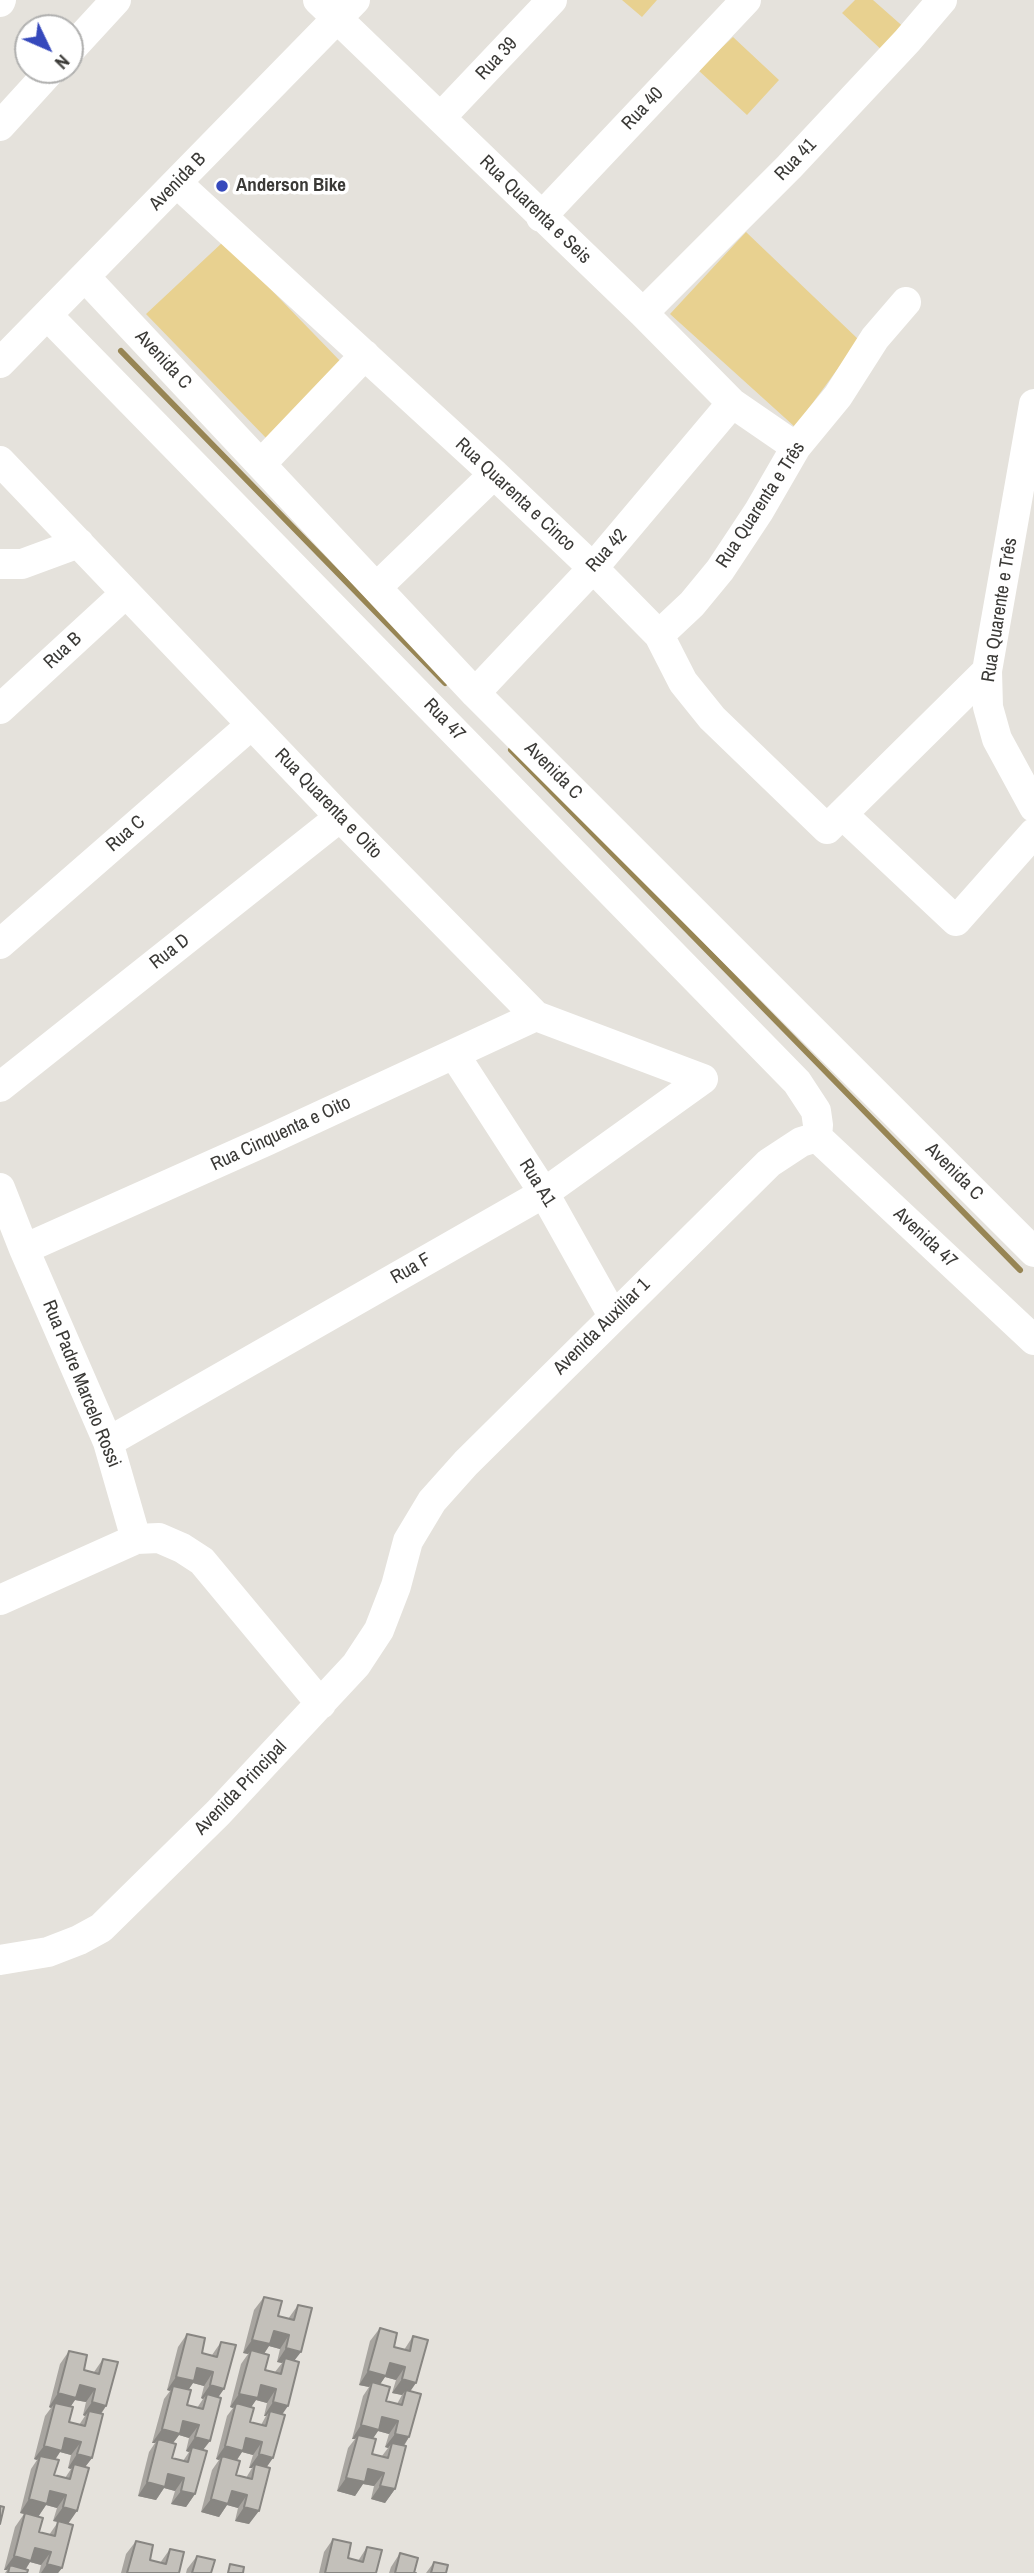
<!DOCTYPE html>
<html>
<head>
<meta charset="utf-8">
<style>
  body { margin:0 }
  #map { position:relative; width:1034px; height:2573px; overflow:hidden; background:#e5e2dc; font-family:"Archivo Narrow",sans-serif }
  canvas { display:block }
  .north { position:absolute; left:14px; top:14px; width:70px; height:70px; box-sizing:border-box; background:#fff; border:2px solid #b0b0af; border-radius:50%; rotate:134deg; font-size:19px; font-weight:700; line-height:28px; text-align:center; color:#3a3936 }
  .north::after { content:''; display:block; margin:auto; width:24px; height:32px; background:#3649bc; clip-path:polygon(50% 0,100% 100%,50% 72%,0 100%) }
</style>
</head>
<body>
<div id="map">
<canvas width="1034" height="2573"></canvas>
<div class="north">N</div>
</div>
<script>
const context = document.querySelector('canvas').getContext('2d');
context.lineJoin = 'round';
function fill(path, color) {
  context.fillStyle = color;
  context.fill(path, 'evenodd');
}
function shape(rows) {
  const path = new Path2D();
  for (const r of rows) {
    path.moveTo(r[0], r[1]);
    for (let i = 2; i < r.length; i += 2) path.lineTo(r[i], r[i + 1]);
  }
  return path;
}
function strokePath(path, color, width, dash) {
  context.strokeStyle = color;
  context.lineWidth = width;
  context.lineCap = dash ? 'butt' : 'round';
  context.setLineDash(dash || []);
  context.stroke(path);
}
function label(font, color, halo, rows, align = 'center') {
  context.font = font + ' "Archivo Narrow",sans-serif';
  context.lineWidth = 7;
  context.setLineDash([]);
  context.textBaseline = 'middle';
  context.strokeStyle = halo;
  context.fillStyle = color;
  for (const [text, x, y, turn = 0] of rows) {
    context.save();
    context.translate(x, y);
    context.rotate((+turn || 0) * Math.PI / 180);
    context.textAlign = isNaN(turn) ? turn : align;
    if (halo) context.strokeText(text, 0, 0);
    context.fillText(text, 0, 0);
    context.restore();
  }
}
fill(shape([
  [622,0,657,0,642,17],
  [855,0,873,0,907,30,886,54,842,13],
  [733,37,779,80,747,115,698,70],
  [746,232,859,340,795,427,670,314],
  [224,241,343,364,267,439,146,314]
]), '#e8d190');
strokePath(shape([
  [121,351,445,683],
  [511,750,1020,1270]
]), '#978554', 6);
strokePath(shape([
  [318,0,643,313,732,403,796,447],
  [0,2,1,0],
  [70,50,116,0],
  [441,117,552,0],
  [0,126,51,70],
  [177,183,494,474,593,568,659,635,683,682,712,718,827,829,987,671],
  [541,217,746,0],
  [85,277,475,693,1034,1252],
  [643,313,789,167,907,41,942,0],
  [48,316,797,1082,816,1111,818,1125,817,1137],
  [0,363,355,0],
  [1034,404,987,671,988,707,997,739,1034,807],
  [0,461,340,817,536,1016,703,1079],
  [261,464,365,355],
  [0,564,22,564,79,543],
  [377,587,494,474],
  [659,635,692,604,720,570,759,511,796,447,838,396,875,338,906,302],
  [475,693,593,568,732,403],
  [0,709,126,593],
  [842,814,956,921,1034,833],
  [0,944,251,725],
  [454,1054,544,1193,613,1316],
  [0,1087,340,817],
  [817,1137,1034,1340],
  [0,1188,24,1249,108,1442,136,1539,159,1538,182,1548,202,1561,321,1704],
  [24,1249,266,1141,536,1016],
  [108,1442,544,1193,703,1079],
  [0,1600,136,1539],
  [0,1960,48,1952,79,1940,101,1928,218,1813,356,1665,379,1630,396,1586,408,1541,432,1501,466,1463,769,1163,801,1142,817,1137]
]), '#fff', 30);
fill(shape([
  [264,2297,278,2316,288,2319,298,2305,294,2361,282,2414,249,2524,235,2521,238,2508,227,2505,219,2517,201,2512,212,2470,219,2460,216,2459,227,2416,233,2408,230,2407,241,2364,248,2354,243,2353,254,2310],
  [269,2346,280,2349,277,2362,282,2363,275,2372,265,2370,264,2354],
  [256,2400,267,2403,264,2416,266,2416,261,2425,250,2422,251,2407],
  [242,2452,253,2455,249,2468,252,2468,246,2478,236,2475,237,2460],
  [380,2328,394,2347,404,2350,413,2336,409,2437,404,2446,395,2489,385,2503,371,2499,374,2486,363,2484,355,2496,337,2491,348,2448,355,2439,352,2439,363,2396,369,2387,359,2385,370,2341],
  [385,2377,396,2380,392,2393,402,2395,397,2404,386,2401,380,2384],
  [378,2431,389,2434,385,2447,388,2448,382,2456,372,2454,373,2438],
  [187,2334,202,2353,212,2355,221,2342,219,2397,203,2450,195,2494,186,2507,171,2504,175,2491,164,2488,156,2500,138,2496,149,2452,155,2443,152,2443,164,2399,170,2391,167,2390,178,2347],
  [193,2383,204,2386,201,2398,203,2399,197,2408,187,2405,188,2390],
  [179,2435,189,2438,186,2451,189,2452,183,2461,172,2458,173,2443],
  [69,2351,84,2370,94,2372,103,2359,106,2406,101,2414,92,2458,85,2467,68,2524,62,2568,58,2573,39,2573,41,2565,30,2562,26,2569,27,2573,5,2573,7,2570,4,2570,15,2527,24,2514,20,2513,31,2469,37,2460,34,2459,45,2416,51,2408,49,2407,60,2364],
  [75,2400,86,2402,83,2415,85,2416,79,2425,69,2422,70,2407],
  [60,2452,71,2455,68,2468,71,2469,65,2478,54,2475,55,2460],
  [46,2505,57,2508,53,2521,58,2522,49,2535,39,2532,38,2517],
  [333,2539,348,2558,358,2561,367,2547,376,2573,319,2573,324,2552],
  [136,2541,150,2560,160,2563,170,2549,179,2573,121,2573,126,2554],
  [400,2553,414,2573,416,2573,389,2573,391,2567],
  [197,2556,211,2573,186,2573,187,2569],
  [434,2562,446,2573,426,2573]
]), '#a8a5a0');
fill(shape([
  [274,2331,289,2335,280,2349,269,2346,261,2358,251,2350,248,2354,243,2353,252,2340],
  [286,2348,301,2352,291,2365,285,2358,282,2363,277,2362],
  [390,2363,405,2367,396,2380,385,2377,377,2389,372,2382,369,2387,359,2385,368,2371],
  [197,2368,213,2372,204,2386,193,2383,185,2395,173,2386,170,2391,167,2390,176,2377],
  [402,2379,416,2383,407,2396,406,2390,402,2395,392,2393],
  [80,2385,95,2389,86,2402,75,2400,67,2412,55,2403,51,2408,49,2407,58,2393],
  [210,2385,224,2389,215,2402,207,2394,203,2399,201,2398],
  [261,2385,276,2389,267,2403,256,2400,248,2412,236,2403,233,2408,230,2407,239,2394],
  [92,2402,106,2406,97,2419,89,2411,85,2416,83,2415],
  [273,2402,288,2406,279,2419,270,2411,266,2416,264,2416],
  [382,2417,398,2421,389,2434,378,2431,370,2443,358,2435,355,2439,352,2439,361,2425],
  [183,2421,199,2425,189,2438,179,2435,170,2447,158,2439,155,2443,152,2443,162,2429],
  [395,2434,409,2437,400,2451,392,2443,388,2448,385,2447],
  [195,2437,210,2441,200,2454,192,2447,189,2452,186,2451],
  [65,2438,81,2442,71,2455,60,2452,52,2464,40,2456,37,2460,34,2459,44,2446],
  [246,2438,262,2442,253,2455,242,2452,234,2464,222,2456,219,2460,216,2459,225,2446],
  [77,2454,92,2458,82,2471,74,2464,71,2469,68,2468],
  [259,2454,273,2458,264,2471,255,2464,252,2468,249,2468],
  [368,2469,384,2473,374,2486,363,2484,355,2496,337,2491,346,2478],
  [168,2474,184,2478,175,2491,164,2488,156,2500,138,2496,147,2482],
  [380,2486,395,2489,385,2503,371,2499],
  [50,2491,66,2495,57,2508,46,2505,38,2517,20,2513,29,2499],
  [181,2491,195,2494,186,2507,171,2504],
  [232,2491,247,2495,238,2508,227,2505,219,2517,201,2512,211,2499],
  [63,2507,77,2511,68,2524,53,2521],
  [244,2507,259,2511,249,2524,235,2521],
  [35,2548,51,2552,41,2565,30,2562,23,2573,10,2565,7,2570,4,2570,14,2556],
  [47,2564,62,2568,58,2573,41,2573]
]), '#888682');
const building = shape([
  [264,2297,282,2301,278,2316,294,2320,298,2305,312,2308,301,2352,286,2348,289,2335,274,2331,270,2344,252,2340,264,2297],
  [380,2328,397,2333,394,2347,410,2351,413,2336,428,2340,416,2383,402,2379,405,2367,390,2363,386,2376,368,2371,380,2328],
  [187,2334,205,2338,202,2353,217,2357,221,2342,236,2345,224,2389,210,2385,213,2372,197,2368,194,2381,176,2377,187,2334],
  [251,2350,269,2355,265,2370,281,2374,285,2358,299,2362,288,2406,273,2402,276,2389,261,2385,258,2398,239,2394,251,2350],
  [69,2351,87,2355,84,2370,99,2374,103,2359,118,2362,106,2406,92,2402,95,2389,80,2385,76,2398,58,2393,69,2351],
  [372,2382,390,2387,386,2401,402,2405,406,2390,421,2394,409,2437,395,2434,398,2421,382,2417,379,2430,361,2425,372,2382],
  [173,2386,191,2390,187,2405,203,2409,207,2394,221,2398,210,2441,195,2437,199,2425,183,2421,180,2434,162,2429,173,2386],
  [55,2403,73,2407,69,2422,85,2426,89,2411,103,2414,92,2458,77,2454,81,2442,65,2438,62,2451,44,2446,55,2403],
  [236,2403,254,2408,250,2422,266,2426,270,2411,285,2415,273,2458,259,2454,262,2442,246,2438,243,2451,225,2446,236,2403],
  [358,2435,376,2439,372,2454,388,2458,392,2443,406,2446,395,2489,380,2486,384,2473,368,2469,365,2482,346,2478,358,2435],
  [158,2439,176,2444,172,2458,188,2462,192,2447,207,2451,195,2494,181,2491,184,2478,168,2474,165,2487,147,2482,158,2439],
  [40,2456,59,2460,54,2475,70,2479,74,2464,89,2468,77,2511,63,2507,66,2495,50,2491,47,2504,29,2499,40,2456],
  [222,2456,240,2461,236,2475,252,2479,255,2464,270,2468,259,2511,244,2507,247,2495,232,2491,228,2504,211,2499,222,2456],
  [0,2506,4,2507,0,2524,0,2506],
  [25,2513,43,2518,39,2532,55,2536,58,2521,73,2525,62,2568,47,2564,51,2552,35,2548,31,2561,14,2556,25,2513],
  [333,2539,351,2543,348,2558,363,2562,367,2547,382,2550,376,2573,325,2573,333,2539],
  [136,2541,153,2545,150,2560,166,2564,170,2549,184,2552,179,2573,127,2573,136,2541],
  [400,2553,418,2558,414,2573,416,2573,395,2573,400,2553],
  [197,2556,215,2560,211,2573,192,2573,197,2556],
  [434,2562,448,2565,446,2573,431,2573,434,2562],
  [230,2564,244,2567,243,2573,228,2573,230,2564],
  [10,2565,28,2570,27,2573,8,2573,10,2565]
]);
fill(building, '#c3c0ba');
strokePath(building, '#888682', 2);
for (const [x, y, r, color] of [
  [222,186,7,"#3649bc"]
]) {
  const dot = new Path2D();
  dot.arc(x, y, r, 0, 2 * Math.PI);
  context.fillStyle = color;
  context.fill(dot);
  strokePath(dot, '#fff', 2.5);
}
label('19px', '#3a3936', '#fff', [
  ["Rua 39",497,59,-47],
  ["Rua 40",643,109,-47],
  ["Rua 41",796,160,-46],
  ["Avenida B",178,182,-46],
  ["Rua Quarenta e Seis",535,210,44],
  ["Avenida C",163,360,47],
  ["Rua Quarenta e Cinco",515,495,43],
  ["Rua Quarenta e Três",761,505,-57],
  ["Rua 42",607,551,-48],
  ["Rua Quarente e Três",1000,610,-81],
  ["Rua B",63,651,-43],
  ["Rua 47",444,720,46],
  ["Avenida C",553,771,45],
  ["Rua Quarenta e Oito",328,804,46],
  ["Rua C",126,834,-41],
  ["Rua D",170,952,-38],
  ["Rua Cinquenta e Oito",281,1134,-25],
  ["Avenida C",954,1172,45],
  ["Rua A1",537,1183,58],
  ["Avenida 47",925,1238,43],
  ["Rua F",411,1269,-30],
  ["Avenida Auxiliar 1",602,1327,-45],
  ["Rua Padre Marcelo Rossi",81,1384,68],
  ["Avenida Principal",241,1788,-46]
]);
label('bold 19px', '#3a3936', '#fff', [
  ["Anderson Bike",236,186]
], 'left');
</script>
</body>
</html>
